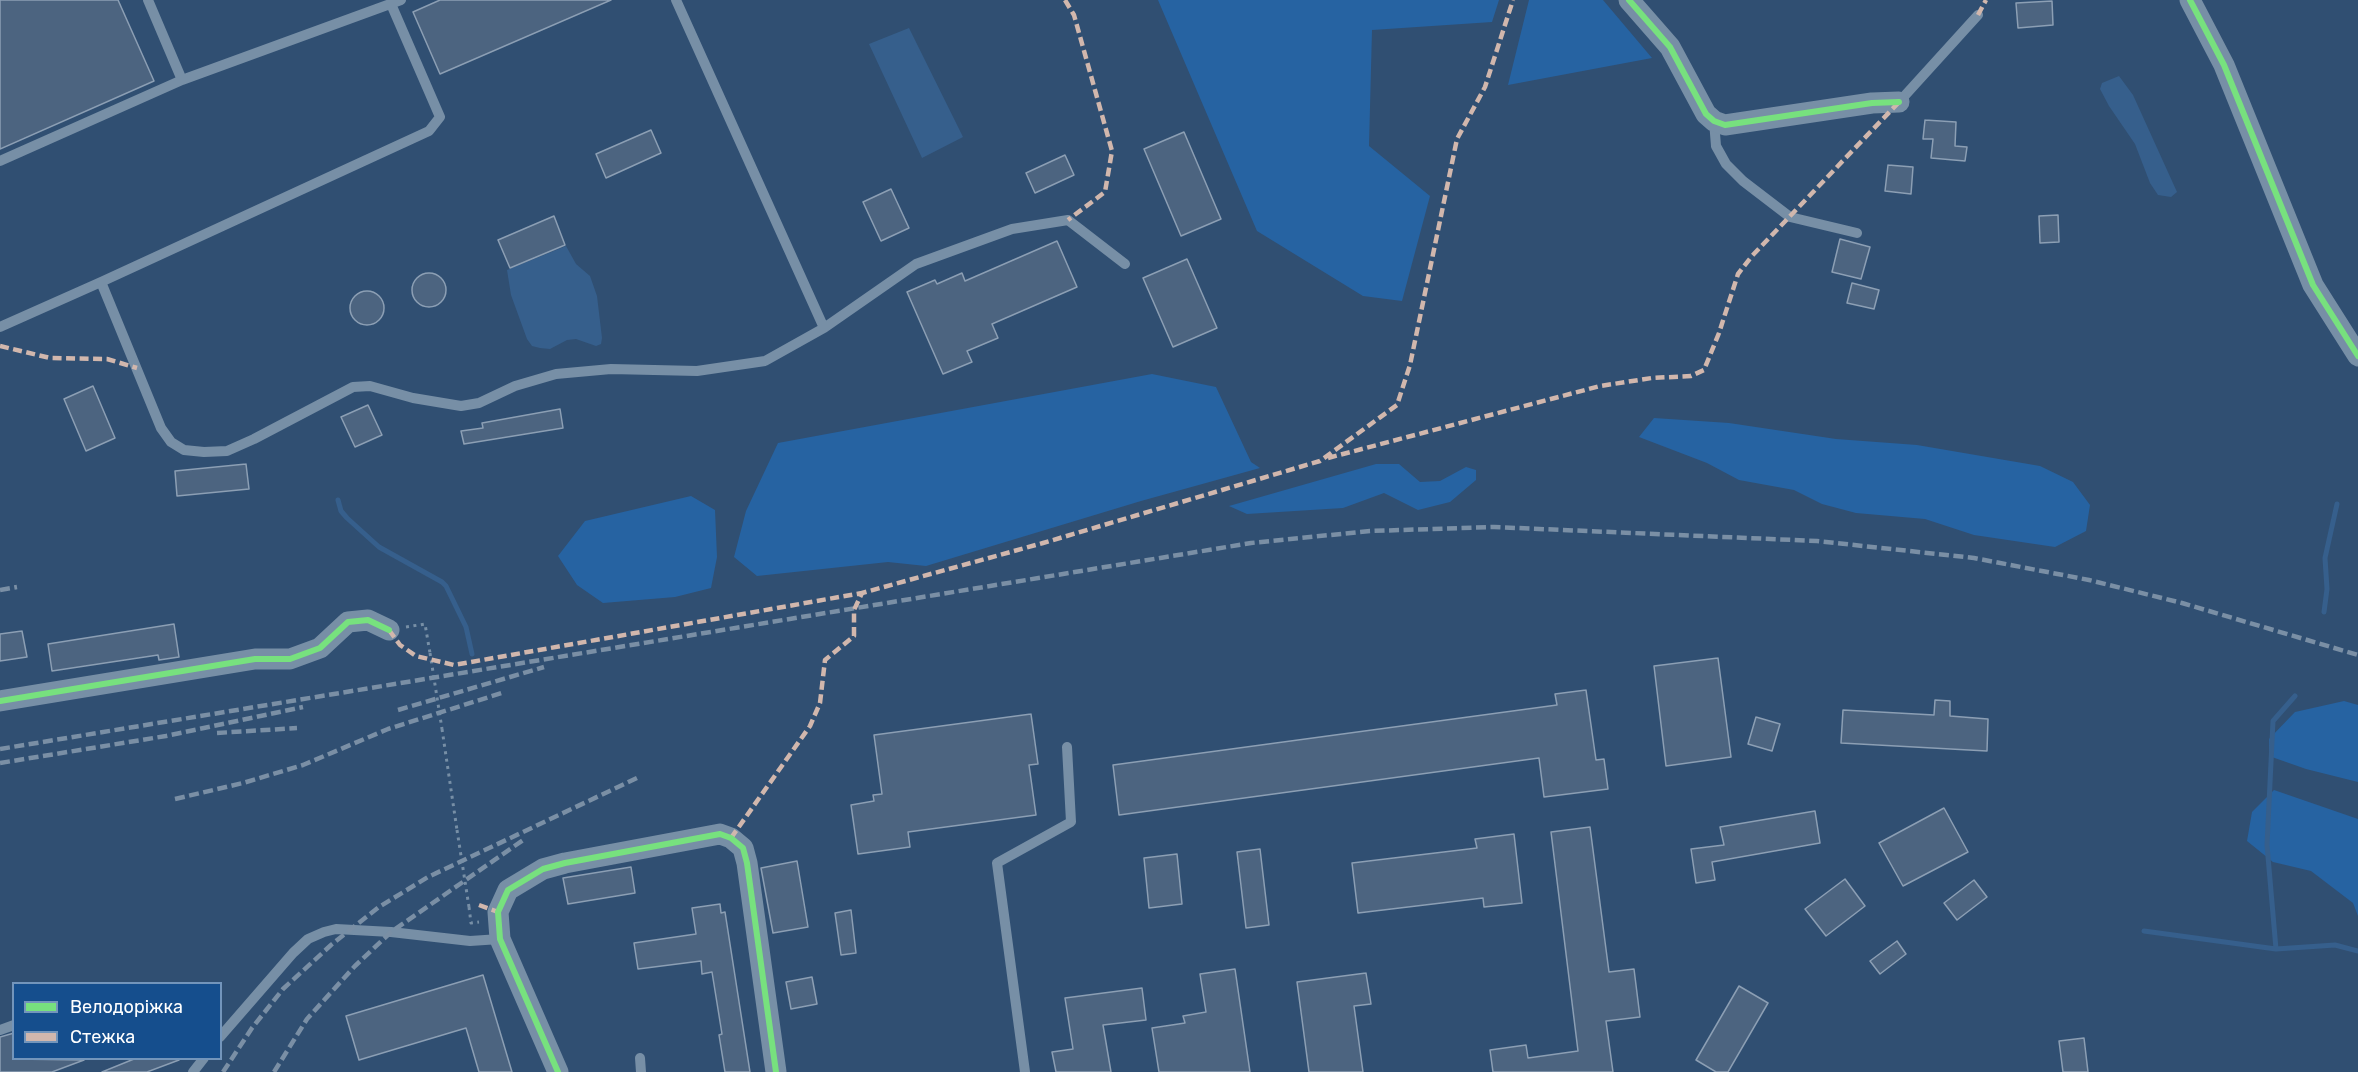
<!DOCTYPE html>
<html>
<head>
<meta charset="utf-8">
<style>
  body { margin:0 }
  #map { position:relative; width:2358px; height:1072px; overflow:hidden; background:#304f72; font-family:Rubik,sans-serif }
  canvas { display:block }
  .legend { position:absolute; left:12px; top:982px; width:210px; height:78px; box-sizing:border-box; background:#154e8d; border:2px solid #7395bb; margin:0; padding:8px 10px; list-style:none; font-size:18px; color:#fff }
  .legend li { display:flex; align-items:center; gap:12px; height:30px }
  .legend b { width:30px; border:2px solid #7395bb }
</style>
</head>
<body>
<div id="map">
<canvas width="2358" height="1072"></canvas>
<ul class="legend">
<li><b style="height:8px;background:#77e17e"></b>Велодоріжка</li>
<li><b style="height:8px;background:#d1b7ad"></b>Стежка</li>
</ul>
</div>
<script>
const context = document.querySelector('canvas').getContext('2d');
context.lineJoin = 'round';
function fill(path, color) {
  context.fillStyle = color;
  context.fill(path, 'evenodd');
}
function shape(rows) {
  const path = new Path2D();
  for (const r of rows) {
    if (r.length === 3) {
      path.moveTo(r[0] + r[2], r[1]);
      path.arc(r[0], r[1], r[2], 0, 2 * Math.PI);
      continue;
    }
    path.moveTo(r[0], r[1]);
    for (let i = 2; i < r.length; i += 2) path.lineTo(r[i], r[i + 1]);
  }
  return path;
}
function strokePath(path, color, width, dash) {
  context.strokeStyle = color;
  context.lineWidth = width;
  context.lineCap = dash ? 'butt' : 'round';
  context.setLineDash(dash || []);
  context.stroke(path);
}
fill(shape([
  [1158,0,1499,0,1492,22,1372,30,1369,146,1430,196,1402,301,1363,296,1257,231],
  [1529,0,1603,0,1652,58,1508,85],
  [1152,374,1216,387,1251,462,1260,468,1141,501,926,566,888,562,757,576,734,557,746,511,778,443],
  [1654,418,1729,423,1836,439,1917,445,2040,466,2073,482,2090,505,2086,531,2055,547,1974,535,1925,519,1856,513,1822,504,1794,490,1739,480,1707,463,1639,437],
  [1376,464,1399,464,1420,482,1440,481,1466,467,1476,470,1476,480,1450,502,1418,510,1384,493,1343,508,1247,514,1229,506],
  [691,496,715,510,717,557,711,588,675,597,603,603,577,585,558,556,585,521],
  [2344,701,2358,705,2358,782,2306,769,2269,756,2269,739,2295,712],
  [2274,790,2358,819,2358,916,2353,903,2311,871,2273,862,2247,841,2252,812]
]), '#2663a2');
fill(shape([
  [909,28,963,137,922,158,869,44],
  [2119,76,2133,95,2177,192,2171,197,2158,195,2150,183,2135,144,2109,106,2100,89,2102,83],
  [566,246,576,264,590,276,597,296,602,338,601,344,596,346,576,339,567,340,550,349,540,348,532,346,527,339,511,295,507,270]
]), '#365f8c');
strokePath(shape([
  [338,500,341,511,347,518,379,547,442,582,446,586,466,627,472,654],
  [2324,612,2327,589,2325,558,2337,504],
  [2144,931,2276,949,2335,945,2358,951],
  [2276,949,2267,845,2273,721,2295,696]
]), '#365f8c', 5);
const building = shape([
  [0,0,118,0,154,81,0,149,0,0],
  [440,0,611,0,440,74,413,12,440,0],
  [2052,1,2053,25,2018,28,2016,3,2052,1],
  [1925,120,1956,122,1955,146,1967,147,1965,161,1931,158,1933,139,1923,139,1925,120],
  [651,130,661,153,606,178,596,154,651,130],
  [1184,132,1221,219,1181,236,1144,149,1184,132],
  [1065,155,1074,175,1035,193,1026,173,1065,155],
  [1888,165,1913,167,1911,194,1885,191,1888,165],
  [891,189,909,228,881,241,863,202,891,189],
  [2058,215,2059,242,2040,243,2039,216,2058,215],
  [554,216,565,245,510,268,498,240,554,216],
  [1840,239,1870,247,1861,279,1832,272,1840,239],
  [1057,241,1077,287,992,324,998,338,967,351,972,362,943,374,907,292,935,280,937,284,962,273,965,281,1057,241],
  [1187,259,1217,328,1173,347,1143,278,1187,259],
  [429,290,17],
  [1852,283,1879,290,1874,309,1847,303,1852,283],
  [367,308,17],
  [93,386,115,438,86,451,64,399,93,386],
  [368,405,382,435,355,447,341,417,368,405],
  [560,409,563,428,464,444,461,431,483,428,482,423,560,409],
  [246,464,249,489,177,496,175,471,246,464],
  [174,624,179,657,159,660,158,655,52,671,48,644,174,624],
  [22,631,27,657,0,661,0,634,22,631],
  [1718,658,1731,757,1666,766,1654,666,1718,658],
  [1586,690,1596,760,1604,759,1608,789,1544,797,1539,758,1119,815,1113,765,1557,705,1555,694,1586,690],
  [1935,700,1950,701,1950,716,1988,719,1987,751,1841,743,1843,710,1934,715,1935,700],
  [1031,714,1038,764,1029,765,1036,815,908,832,910,847,858,854,851,805,874,801,873,795,882,794,874,735,1031,714],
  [1756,717,1780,724,1772,751,1748,744,1756,717],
  [1944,808,1968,852,1903,886,1879,843,1944,808],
  [1815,811,1820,843,1712,862,1715,880,1696,883,1691,849,1724,845,1720,827,1815,811],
  [1590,827,1609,972,1634,969,1640,1017,1606,1021,1613,1072,1493,1072,1490,1050,1526,1045,1528,1058,1578,1051,1551,832,1590,827],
  [1514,834,1522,903,1484,907,1483,898,1358,913,1352,863,1477,848,1475,839,1514,834],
  [1260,849,1269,925,1246,928,1237,852,1260,849],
  [1177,854,1182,904,1149,908,1144,858,1177,854],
  [797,861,808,927,773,933,761,868,797,861],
  [631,867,635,893,568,904,563,878,631,867],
  [1845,879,1865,906,1826,936,1805,909,1845,879],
  [1974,880,1987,897,1957,920,1944,903,1974,880],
  [720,904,721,913,725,912,750,1072,725,1072,719,1035,722,1034,712,972,702,974,701,961,638,969,634,943,696,934,692,908,720,904],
  [851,910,856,953,841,955,835,913,851,910],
  [1897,941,1906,954,1880,974,1870,961,1897,941],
  [1235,969,1250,1072,1159,1072,1152,1028,1185,1023,1183,1016,1206,1012,1200,974,1235,969],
  [1366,973,1371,1004,1354,1006,1363,1072,1309,1072,1297,982,1366,973],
  [483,975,512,1072,479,1072,466,1028,359,1060,346,1016,483,975],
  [812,977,817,1004,791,1009,786,982,812,977],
  [1739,986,1768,1003,1728,1072,1716,1072,1696,1060,1739,986],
  [1142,988,1146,1020,1103,1025,1111,1072,1056,1072,1052,1052,1073,1049,1065,998,1142,988],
  [14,1033,14,1059,84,1060,52,1072,0,1072,0,1037,14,1033],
  [2084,1038,2088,1072,2063,1072,2059,1041,2084,1038],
  [134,1059,179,1059,179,1060,147,1072,102,1072,134,1059]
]);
fill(building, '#4c6480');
strokePath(building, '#8c9fb4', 1.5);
strokePath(shape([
  [406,627,425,624,430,653],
  [442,729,457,830],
  [469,907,471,923,479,922]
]), '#778fa6', 3, [3, 4.5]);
strokePath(shape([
  [148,0,182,80],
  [1899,102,1978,15],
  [1714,121,1716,146,1726,164,1743,181,1790,217,1857,233],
  [0,161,182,80,401,0],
  [101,282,161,428,171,442,184,450,204,452,227,451,254,439,353,387,370,386,413,398,461,406,479,403,515,386,556,374,611,369,697,371,765,361,824,328,676,0],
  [0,327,101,282,429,131,440,117,391,4],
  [824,328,916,264,1012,229,1068,220,1125,264],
  [0,1030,14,1025],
  [220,1037,293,953,308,939,324,932,336,929,391,932,470,941,500,939],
  [640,1058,641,1072],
  [193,1072,204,1058],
  [1025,1072,997,863,1071,822,1067,747]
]), '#778fa6', 10);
strokePath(shape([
  [1629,0,1670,47,1706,114,1714,121,1725,125,1872,103,1899,102],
  [2190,0,2224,65,2313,285,2358,356],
  [0,701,255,659,290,659,320,648,348,622,368,620,389,630],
  [558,1072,500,939,498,912,508,890,543,869,565,863,720,834,731,838,743,848,747,863,776,1072]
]), '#778fa6', 21);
strokePath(shape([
  [0,590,17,587],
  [398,710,544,667],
  [217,733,297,728],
  [0,749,1251,543,1370,531,1494,527,1817,541,1974,558,2089,580,2182,603,2358,655],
  [0,763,166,736,303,707],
  [175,799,243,783,303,765,388,729,505,692],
  [223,1072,252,1028,283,989,331,945,379,907,428,877,637,778],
  [274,1072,307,1019,355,966,391,932,526,838]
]), '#7a8fa5', 4.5, [10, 4.5]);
strokePath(shape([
  [430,653,442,729],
  [457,830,469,907]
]), '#778fa6', 3, [3, 4.5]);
strokePath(shape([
  [1065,0,1074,15,1112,151,1105,192,1068,220],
  [1978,15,1986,0],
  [0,346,50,358,107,359,137,368],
  [1328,458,1600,386,1652,378,1691,376,1704,370,1719,333,1738,274,1752,256,1899,102],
  [389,630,400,645,416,656,454,665,862,593],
  [731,838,810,726,820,703,825,660,854,636,854,610,862,593,1043,543,1320,461,1397,405,1410,365,1457,139,1485,87,1513,0],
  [479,905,498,912]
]), '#d1b7ad', 4.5, [9, 4.5]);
strokePath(shape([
  [1629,0,1670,47,1706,114,1714,121,1725,125,1872,103,1899,102],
  [2190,0,2224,65,2313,285,2358,356],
  [0,701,255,659,290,659,320,648,348,622,368,620,389,630],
  [558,1072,500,939,498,912,508,890,543,869,565,863,720,834,731,838,743,848,747,863,776,1072]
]), '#77e17e', 6);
</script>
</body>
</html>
